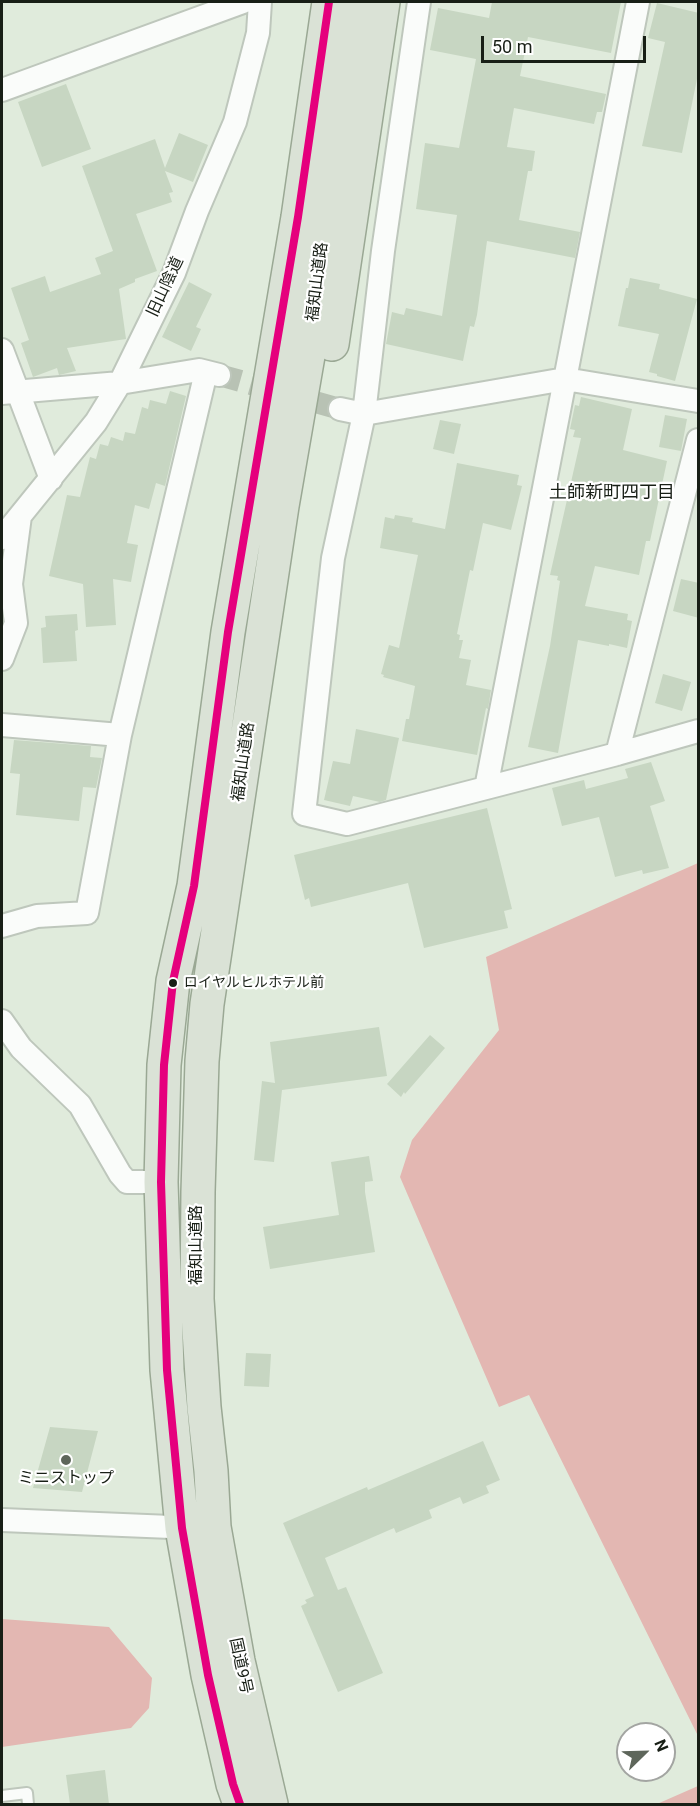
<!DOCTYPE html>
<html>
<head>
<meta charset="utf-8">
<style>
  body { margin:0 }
  #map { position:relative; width:700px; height:1806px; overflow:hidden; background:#e0ebdc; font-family:Roboto,sans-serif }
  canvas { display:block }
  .frame { position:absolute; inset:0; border:3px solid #181f16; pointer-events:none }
  .north { position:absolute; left:616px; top:1722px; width:60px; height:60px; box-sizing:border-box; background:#fff; border:2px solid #a3a5a2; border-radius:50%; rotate:67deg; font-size:16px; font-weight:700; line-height:24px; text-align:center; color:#181f16 }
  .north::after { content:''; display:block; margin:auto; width:21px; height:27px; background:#5e665b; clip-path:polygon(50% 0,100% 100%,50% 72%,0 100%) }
  .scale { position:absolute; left:481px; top:36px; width:165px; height:27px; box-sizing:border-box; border:3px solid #181f16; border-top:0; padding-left:8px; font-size:18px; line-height:21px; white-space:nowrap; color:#181f16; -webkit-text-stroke:4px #fff; paint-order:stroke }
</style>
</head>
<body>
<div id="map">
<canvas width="700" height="1806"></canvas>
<div class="frame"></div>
<div class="north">N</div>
<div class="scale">50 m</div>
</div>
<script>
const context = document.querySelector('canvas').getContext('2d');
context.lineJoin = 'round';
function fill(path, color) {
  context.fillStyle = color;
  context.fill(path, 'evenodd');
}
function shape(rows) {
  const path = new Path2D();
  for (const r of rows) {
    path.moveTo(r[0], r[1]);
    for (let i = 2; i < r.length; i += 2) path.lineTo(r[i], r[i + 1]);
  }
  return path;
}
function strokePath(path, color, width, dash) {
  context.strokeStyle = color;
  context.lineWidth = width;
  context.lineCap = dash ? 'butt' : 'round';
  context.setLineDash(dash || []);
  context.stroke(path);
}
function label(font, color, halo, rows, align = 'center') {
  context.font = font + ' Roboto,"Noto Sans JP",sans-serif';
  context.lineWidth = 4.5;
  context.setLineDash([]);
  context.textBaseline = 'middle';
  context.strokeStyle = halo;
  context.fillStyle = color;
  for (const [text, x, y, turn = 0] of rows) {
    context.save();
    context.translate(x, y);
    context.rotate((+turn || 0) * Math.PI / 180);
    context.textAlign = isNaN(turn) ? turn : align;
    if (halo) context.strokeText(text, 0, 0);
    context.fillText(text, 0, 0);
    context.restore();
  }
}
fill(shape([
  [698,863,698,1736,529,1395,499,1407,400,1177,412,1140,499,1030,486,957],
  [2,1619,109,1627,152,1678,149,1708,131,1728,2,1747],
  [698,1786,698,1804,657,1804]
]), '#e3b7b2');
fill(shape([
  [492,2,621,2,611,53,528,37,520,76,606,94,602,112,597,112,594,124,514,108,507,147,535,151,532,171,528,171,519,220,580,232,575,258,487,241,477,315,474,327,470,326,463,361,386,344,392,312,404,315,406,308,442,316,457,215,416,209,425,143,459,148,476,59,430,50,438,8,489,18],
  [657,3,699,13,699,69,682,153,642,146,665,42,648,38],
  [66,84,91,149,42,167,18,102],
  [179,133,208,145,193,182,165,171,173,192,169,193,172,202,136,214,157,271,135,279,135,282,119,289,126,339,67,348,76,371,59,375,57,368,33,377,21,343,29,340,11,288,45,276,50,292,101,274,95,258,113,251,82,166,155,139,165,168],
  [630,278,660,284,659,289,697,299,675,381,657,376,657,374,649,372,659,334,618,326,626,288,628,288],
  [189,282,212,294,196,327,201,329,191,351,162,337],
  [170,391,186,396,165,486,156,483,149,509,135,505,127,543,138,545,131,582,113,579,116,625,86,627,83,584,49,576,67,495,80,497,90,457,96,459,100,444,108,446,111,437,123,441,125,432,135,434,142,407,148,409,150,400,166,404],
  [581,397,632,409,623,450,667,461,650,541,646,541,639,575,595,566,585,606,628,614,627,620,632,621,627,648,609,644,609,646,578,640,558,753,528,747,550,646,560,581,557,580,558,576,550,575,581,438,573,437,575,430,570,429,575,405,579,406],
  [665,415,687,419,681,451,659,447],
  [440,420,461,424,454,454,433,449],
  [457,463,519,475,517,485,522,486,511,530,483,523,473,571,470,570,457,634,460,635,459,640,463,640,459,658,471,660,466,685,491,690,488,709,486,708,477,755,402,741,406,719,409,719,415,686,383,677,384,675,381,674,389,645,399,648,418,555,380,548,385,517,394,519,395,515,413,518,412,522,445,529],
  [681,579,699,583,699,618,673,611],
  [77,614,78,630,75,631,77,661,43,663,41,628,46,627,45,616],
  [663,674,691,682,682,711,655,703],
  [356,729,399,738,386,800,380,802,353,796,350,806,324,800,333,761,350,764],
  [14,740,91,746,90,757,102,758,96,788,83,787,79,821,16,815,20,774,10,773],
  [651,762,665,801,650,806,669,868,643,874,642,870,615,877,599,817,562,826,552,788,584,780,586,789,628,778,625,769],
  [487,808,512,909,504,911,508,928,424,948,408,883,311,907,309,898,305,900,294,855],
  [379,1027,387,1076,282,1090,274,1162,254,1160,262,1081,275,1083,270,1042],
  [430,1035,445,1048,405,1094,404,1092,401,1097,387,1084],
  [369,1156,373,1181,365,1182,365,1192,375,1252,270,1269,263,1227,339,1215,331,1162],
  [246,1353,271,1354,269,1387,244,1386],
  [50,1427,98,1431,82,1492,33,1488],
  [483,1441,500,1480,486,1486,489,1493,463,1504,460,1497,429,1510,432,1518,396,1533,394,1528,325,1558,338,1590,346,1587,383,1673,338,1692,301,1606,307,1603,305,1600,314,1596,283,1523,367,1487,368,1490],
  [105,1770,109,1804,70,1804,66,1775]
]), '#c7d6c2');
strokePath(shape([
  [219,375,340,409]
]), '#b8c2b4', 22, [22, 11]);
const service = shape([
  [2,1796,27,1793,28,1804]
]);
const minor = shape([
  [419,2,383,251,364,414,333,558,304,814,347,824,617,754,698,731],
  [2,90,243,2],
  [2,350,51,479],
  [2,393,120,383,199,370,219,375],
  [340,409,364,414,565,379,698,401],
  [2,538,96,422,120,383,174,273,197,211,235,122,258,33,260,2],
  [2,659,16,623,11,584,20,516],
  [2,725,120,735],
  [617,754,698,440],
  [486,788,638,2],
  [2,926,37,916,87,913,120,735,206,372],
  [2,1021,21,1048,80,1105,120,1174,127,1182,161,1182],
  [2,1520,195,1528]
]);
const trunk = shape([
  [332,344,383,2],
  [240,1804,233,1784,208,1675,182,1528,167,1370,161,1182,164,1065,173,981,194,886,228,632,298,217,329,2],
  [271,1804,238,1661,214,1527,211,1471,204,1407,197,1299,198,1192,202,1061,207,1004,282,506,309,350,326,216,359,2]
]);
strokePath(service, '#bec7bc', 14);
strokePath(minor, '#bec7bc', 26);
strokePath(trunk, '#9aa894', 36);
strokePath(service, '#fafcfa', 10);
strokePath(minor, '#fafcfa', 22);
strokePath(trunk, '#dae2d6', 33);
strokePath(shape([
  [240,1804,233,1784,208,1675,182,1528,167,1370,161,1182,164,1065,173,981,194,886,228,632,298,217,329,2]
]), '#e5007d', 8);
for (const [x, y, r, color] of [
  [173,983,5,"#181f16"],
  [66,1460,6,"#5e665b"]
]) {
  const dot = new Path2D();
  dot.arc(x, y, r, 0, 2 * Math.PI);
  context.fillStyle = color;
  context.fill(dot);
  strokePath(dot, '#fff', 2);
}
label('14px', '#181f16', '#fff', [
  ["ロイヤルヒルホテル前",184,983]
], 'left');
label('16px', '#181f16', '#fff', [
  ["福知山道路",318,282,-83],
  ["旧山陰道",166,287,-65],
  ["福知山道路",244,762,-82],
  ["福知山道路",197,1245,-90],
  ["国道9号",240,1666,78]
]);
label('16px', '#181f16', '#fff', [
  ["ミニストップ",66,1479]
]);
label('18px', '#181f16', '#fff', [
  ["土師新町四丁目",612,493]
]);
</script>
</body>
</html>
